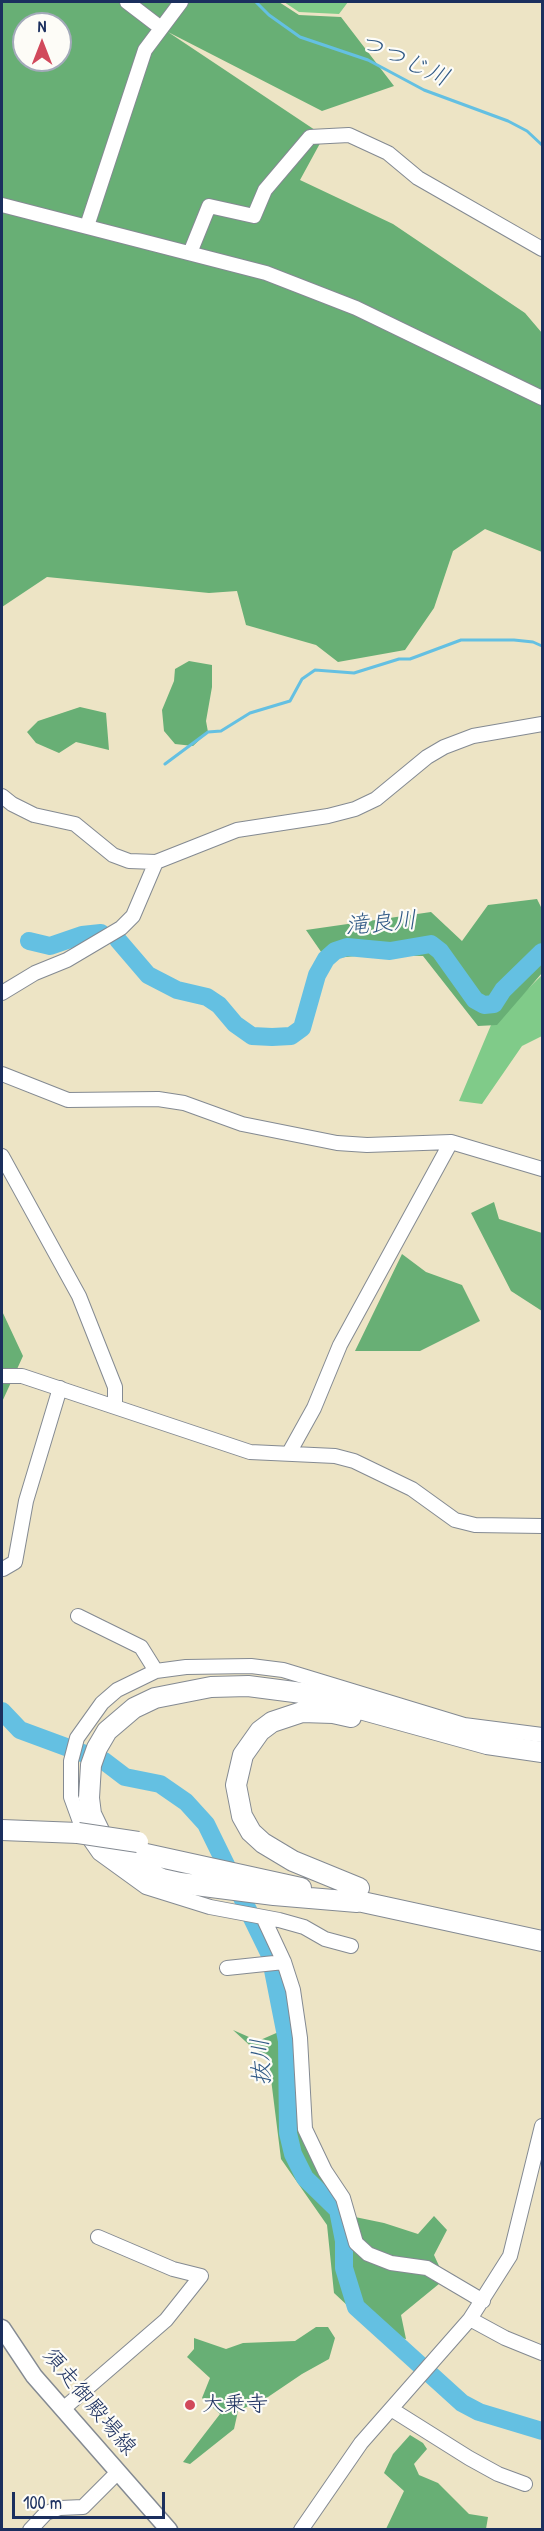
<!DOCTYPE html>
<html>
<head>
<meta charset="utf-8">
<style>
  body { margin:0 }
  #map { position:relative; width:544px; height:2531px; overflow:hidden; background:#ede4c5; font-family:"Patrick Hand",sans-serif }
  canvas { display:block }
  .frame { position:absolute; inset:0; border:3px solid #1b2f5e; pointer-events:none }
  .north { position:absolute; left:12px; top:12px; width:60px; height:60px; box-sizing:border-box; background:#fdfcf7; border:2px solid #a3aaba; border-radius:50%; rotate:0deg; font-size:16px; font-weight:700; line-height:24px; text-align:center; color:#1b2f5e }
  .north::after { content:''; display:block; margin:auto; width:21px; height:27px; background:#d1495b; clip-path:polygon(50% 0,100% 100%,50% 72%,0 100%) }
  .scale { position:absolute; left:12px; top:2492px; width:153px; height:27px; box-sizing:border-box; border:3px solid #1b2f5e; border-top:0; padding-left:8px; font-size:18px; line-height:21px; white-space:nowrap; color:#1b2f5e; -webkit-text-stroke:4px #fdfcf7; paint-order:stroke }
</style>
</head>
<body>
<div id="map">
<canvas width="544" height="2531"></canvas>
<div class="frame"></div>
<div class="north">N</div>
<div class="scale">100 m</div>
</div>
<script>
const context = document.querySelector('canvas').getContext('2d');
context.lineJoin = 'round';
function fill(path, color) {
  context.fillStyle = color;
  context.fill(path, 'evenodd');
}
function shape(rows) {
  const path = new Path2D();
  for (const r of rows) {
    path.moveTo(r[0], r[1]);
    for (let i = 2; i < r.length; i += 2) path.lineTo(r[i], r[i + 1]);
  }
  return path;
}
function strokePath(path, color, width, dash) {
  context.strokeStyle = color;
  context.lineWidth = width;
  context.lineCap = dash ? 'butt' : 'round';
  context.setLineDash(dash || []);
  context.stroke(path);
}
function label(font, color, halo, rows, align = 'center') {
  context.font = font + ' "Patrick Hand","Klee One",sans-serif';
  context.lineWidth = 4.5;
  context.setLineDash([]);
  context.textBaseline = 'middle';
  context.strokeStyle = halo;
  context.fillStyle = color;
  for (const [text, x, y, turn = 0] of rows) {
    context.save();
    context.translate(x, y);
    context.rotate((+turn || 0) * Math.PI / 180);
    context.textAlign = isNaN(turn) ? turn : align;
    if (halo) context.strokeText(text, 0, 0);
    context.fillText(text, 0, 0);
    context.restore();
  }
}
fill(shape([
  [284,2,348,2,339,14,299,12],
  [542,975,542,1036,522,1046,482,1104,459,1101,491,1025]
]), '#80cb89');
fill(shape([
  [2,2,279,2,299,15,341,17,394,86,322,111,168,32,324,136,300,180,393,224,525,313,542,333,542,552,485,529,453,551,434,608,405,650,338,662,316,645,246,625,237,591,209,593,47,577,2,607],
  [24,24,60,24,60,60,24,60],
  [189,661,212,665,212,687,206,721,208,732,193,746,175,744,164,731,162,710,174,681,175,669],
  [80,707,106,713,109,750,76,742,59,753,36,743,27,732,38,721],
  [537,899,542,909,542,973,497,1025,478,1026,423,956,366,955,326,959,306,930,431,912,462,941,488,905],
  [494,1202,499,1219,542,1233,542,1311,511,1291,471,1213],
  [402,1254,426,1272,462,1285,480,1321,420,1351,355,1351],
  [2,1311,23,1356,2,1402],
  [290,2027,301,2058,311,2130,355,2217,384,2223,418,2234,434,2216,447,2230,434,2255,445,2279,401,2315,406,2339,378,2334,334,2293,327,2225,281,2159,269,2063,233,2030,258,2041],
  [316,2327,328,2327,335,2338,329,2359,302,2374,268,2397,238,2411,234,2429,190,2464,183,2462,220,2414,202,2398,210,2378,187,2357,194,2349,194,2338,226,2349,243,2343,295,2341],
  [410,2435,423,2443,427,2449,414,2464,419,2475,438,2483,469,2514,488,2517,486,2529,386,2529,404,2491,384,2473,393,2454]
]), '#68af75');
strokePath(shape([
  [256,2,269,15,300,37,368,60,424,90,508,121,527,131,542,145],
  [165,764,208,732,221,731,250,713,290,701,302,679,315,670,354,673,399,659,410,659,461,640,514,640,533,642,542,646]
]), '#64c0e2', 3);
strokePath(shape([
  [118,940,148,975,177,990,207,997,219,1005,235,1024,252,1036,272,1037,291,1036,302,1028,317,975,326,959,335,951,347,947,390,951,431,944,440,951,475,1000,484,1005,494,1004,503,990,542,952],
  [29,941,50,946,82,935,101,933],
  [2,1711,20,1730,104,1761,125,1777,160,1784,186,1802,206,1824,270,1955,287,2041,288,2133,293,2154,305,2178,338,2210,344,2241,344,2268,356,2307,462,2403,479,2412,542,2431]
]), '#64c0e2', 18);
const minor = shape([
  [127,2,161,28],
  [2,205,266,273,356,308,542,398],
  [87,226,145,50,181,2],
  [190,253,209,206,254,216,265,190,310,137,349,135,388,153,418,178,542,249],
  [2,796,12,804,34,815,75,824,113,855,129,861,156,862],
  [2,993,35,973,67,960,121,928,133,916,156,862,237,830,328,816,355,809,376,799,427,757,444,747,473,736,542,724],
  [2,1074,68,1100,158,1099,184,1103,242,1124,337,1143,367,1145,451,1142,542,1169],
  [2,1156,79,1296,115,1387,115,1406],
  [2,1376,22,1376,250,1452,335,1456,354,1461,412,1489,455,1520,475,1525,542,1526],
  [289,1453,314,1408,340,1345,451,1142],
  [3,1569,15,1562,26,1501,60,1388],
  [78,1616,141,1647,156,1671,186,1667,251,1666,283,1670,464,1725,542,1735],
  [156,1671,117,1690,102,1703,77,1738,71,1761,71,1797,83,1830,99,1853,146,1887,210,1907,279,1920,304,1927,325,1939,351,1946],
  [263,1917,284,1962,293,1990,300,2038,305,2129,325,2171,343,2198,356,2243,368,2254,391,2263,427,2268,483,2301],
  [227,1968,284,1962],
  [470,2319,505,2338,542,2353],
  [63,2409,166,2320,201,2276,173,2269,98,2237],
  [391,2409,469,2458,498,2474,525,2484],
  [30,2530,46,2513,60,2508,83,2507,118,2472],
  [301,2530,361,2443,470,2319,510,2256,542,2126]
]);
const major = shape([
  [2,2328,34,2376,169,2530]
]);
const highway = shape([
  [351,1717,333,1713,302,1712,272,1722,260,1731,243,1755,236,1785,242,1816,251,1832,263,1843,293,1861,359,1888],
  [2,1830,78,1833],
  [137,1852,301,1888],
  [344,1898,542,1941],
  [357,1902,274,1895,180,1883,162,1879,130,1865,104,1841,91,1814,89,1798,91,1765,97,1748,107,1731,134,1708,155,1698,211,1687,248,1686,302,1693,487,1744,542,1752]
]);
strokePath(minor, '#848a92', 16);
strokePath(major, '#848a92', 19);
strokePath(highway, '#848a92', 22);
strokePath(minor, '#fff', 14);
strokePath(major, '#fff', 16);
strokePath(highway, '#fff', 20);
const highwayBridge = shape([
  [78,1833,138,1842]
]);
strokePath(highwayBridge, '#848a92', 22, []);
strokePath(highwayBridge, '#fff', 20);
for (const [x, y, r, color] of [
  [190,2405,6,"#d1495b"]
]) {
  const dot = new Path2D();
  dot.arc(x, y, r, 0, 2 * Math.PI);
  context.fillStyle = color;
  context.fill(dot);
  strokePath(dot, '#fdfcf7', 2);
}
label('22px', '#1b2f5e', '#fdfcf7', [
  ["須走御殿場線",89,2402,50]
]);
label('22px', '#1b2f5e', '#fdfcf7', [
  ["大乗寺",202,2405]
], 'left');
label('italic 24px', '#315a86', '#fdfcf7', [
  ["つつじ川",404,61,24],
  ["滝良川",381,924,-5],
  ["抜川",262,2062,-93]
]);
</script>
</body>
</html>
